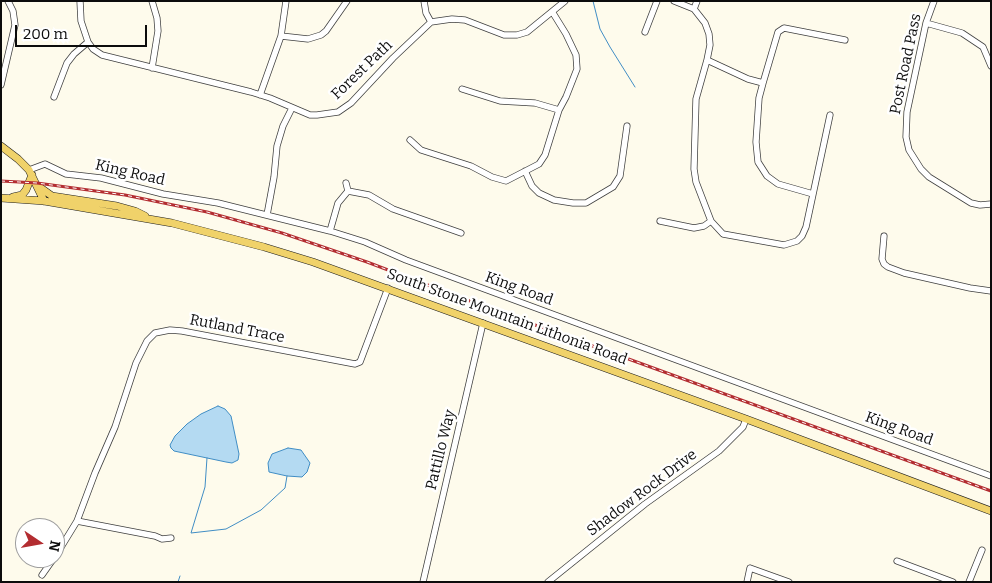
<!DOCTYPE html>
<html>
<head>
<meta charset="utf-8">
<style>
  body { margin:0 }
  #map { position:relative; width:992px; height:583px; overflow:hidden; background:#fefbec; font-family:Bitter,serif }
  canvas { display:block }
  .frame { position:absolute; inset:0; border:2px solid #0c0c0c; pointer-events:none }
  .north { position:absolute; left:15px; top:518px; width:50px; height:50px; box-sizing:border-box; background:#fff; border:1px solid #9e9e9e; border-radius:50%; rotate:102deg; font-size:14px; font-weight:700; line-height:20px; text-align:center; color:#0c0c0c }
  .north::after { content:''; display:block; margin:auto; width:18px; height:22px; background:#b32d31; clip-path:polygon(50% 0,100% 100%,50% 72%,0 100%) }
  .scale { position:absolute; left:15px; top:25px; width:132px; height:22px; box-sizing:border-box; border:2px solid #0c0c0c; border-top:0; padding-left:6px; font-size:15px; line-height:18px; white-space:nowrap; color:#0c0c0c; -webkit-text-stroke:4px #fff; paint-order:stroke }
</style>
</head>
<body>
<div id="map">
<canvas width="992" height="583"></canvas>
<div class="frame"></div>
<div class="north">N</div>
<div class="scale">200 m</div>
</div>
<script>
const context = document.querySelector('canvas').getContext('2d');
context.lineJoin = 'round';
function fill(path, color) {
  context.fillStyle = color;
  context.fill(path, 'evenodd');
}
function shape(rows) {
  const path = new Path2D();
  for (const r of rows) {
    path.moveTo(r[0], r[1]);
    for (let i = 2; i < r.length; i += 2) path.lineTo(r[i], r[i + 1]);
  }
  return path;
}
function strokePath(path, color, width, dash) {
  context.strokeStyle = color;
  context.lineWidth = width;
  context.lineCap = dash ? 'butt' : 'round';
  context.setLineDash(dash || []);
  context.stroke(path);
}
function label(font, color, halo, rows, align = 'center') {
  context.font = font + ' Bitter,serif';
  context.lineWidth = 5;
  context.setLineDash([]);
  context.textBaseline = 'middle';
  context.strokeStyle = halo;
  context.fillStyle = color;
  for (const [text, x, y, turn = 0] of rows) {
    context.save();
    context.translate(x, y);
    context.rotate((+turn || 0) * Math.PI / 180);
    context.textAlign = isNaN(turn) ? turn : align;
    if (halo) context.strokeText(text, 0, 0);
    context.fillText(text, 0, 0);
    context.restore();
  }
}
const water = shape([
  [218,406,225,409,231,416,239,454,238,460,232,463,226,462,174,451,171,448,170,445,175,436,187,424,201,414,218,406],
  [288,448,301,450,308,460,310,463,307,472,302,477,287,476,269,472,268,463,272,454,288,448]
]);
fill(water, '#b4daf2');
strokePath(water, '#408dc4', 1);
strokePath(shape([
  [593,1,600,29,610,47,635,87],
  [207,458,205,487,191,533,226,529,261,510,285,488,287,476],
  [178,582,180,576]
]), '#408dc4', 1);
const minor = shape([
  [80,1,81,21,88,42,93,49,102,55,251,92,270,98,310,115,317,115,338,112,351,103,393,58,431,22,452,19,465,20,504,35,517,35,527,32,565,1],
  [424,1,426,13,431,22],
  [674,1,694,9,705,23,709,34,710,45,707,60,696,99,694,169,696,182,711,221,723,234,784,245,797,241,802,236,806,227,830,115],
  [934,1,926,23,907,112,906,137,909,150,921,169,929,177,971,203,980,205,991,204],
  [694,9,697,1],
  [926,23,962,33,983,47,991,66],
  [645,32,657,1],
  [281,36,308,39,321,35,326,31,347,1],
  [707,60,748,79,763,83,759,98,756,142,758,162,767,176,778,184,813,194],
  [152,68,158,31,157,18,152,1],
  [763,83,778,32,784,28,845,40],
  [1,85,15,25,13,11,8,1],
  [462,89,500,101,535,103,559,110],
  [260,95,281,36,286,1],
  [54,97,67,63,74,54,88,42],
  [410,140,421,150,471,166,492,177,506,181,539,164,545,155,559,110,566,97,577,69,576,55,566,34,553,13],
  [29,170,45,164,66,174,101,178,163,194,218,203,330,231,365,242,406,260,991,476],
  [525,171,532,186,539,193,554,200,573,203,586,203,613,187,620,176,627,126],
  [346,183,348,191],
  [348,191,369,195,393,209,461,233],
  [267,215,274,177,277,146,283,126,292,108],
  [660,221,694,228,704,226,711,221],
  [330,231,338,203,348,191],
  [884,236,882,259,884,264,888,267,904,273,970,288,991,291],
  [77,521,155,536,162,539,171,538],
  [55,557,77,521,95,473,115,427,136,363,147,341,155,333,170,330,182,331,355,364,360,362,388,288],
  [897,561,953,582],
  [42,575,54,558],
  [423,582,483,323],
  [548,582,645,504,719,451,743,427,746,419],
  [747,582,750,568,789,582],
  [969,582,982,550]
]);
const major = shape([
  [1,146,18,159,29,170,44,201],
  [38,186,52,196,117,206,135,211,145,216],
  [13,197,22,195,26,190,32,175],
  [1,198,44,201,172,223,264,247,313,262,746,419,991,511]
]);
strokePath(minor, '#3f3f3f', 7);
strokePath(major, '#1d1d1d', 8);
strokePath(minor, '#fff', 5.5);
strokePath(major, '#f0d26a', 7);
const rail = shape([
  [1,181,37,183,125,195,207,212,282,233,367,262,483,306,991,491]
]);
strokePath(rail, '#b32d31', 3);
strokePath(rail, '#fff', 1, [4]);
label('15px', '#0c0c0c', '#fff', [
  ["Post Road Pass",906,64,-78],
  ["Forest Path",362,70,-44],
  ["King Road",130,173,13],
  ["King Road",519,289,20],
  ["South Stone Mountain Lithonia Road",507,317,20],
  ["Rutland Trace",237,329,11],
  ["King Road",899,429,20],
  ["Pattillo Way",441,450,-76],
  ["Shadow Rock Drive",642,493,-37]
]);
</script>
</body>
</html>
